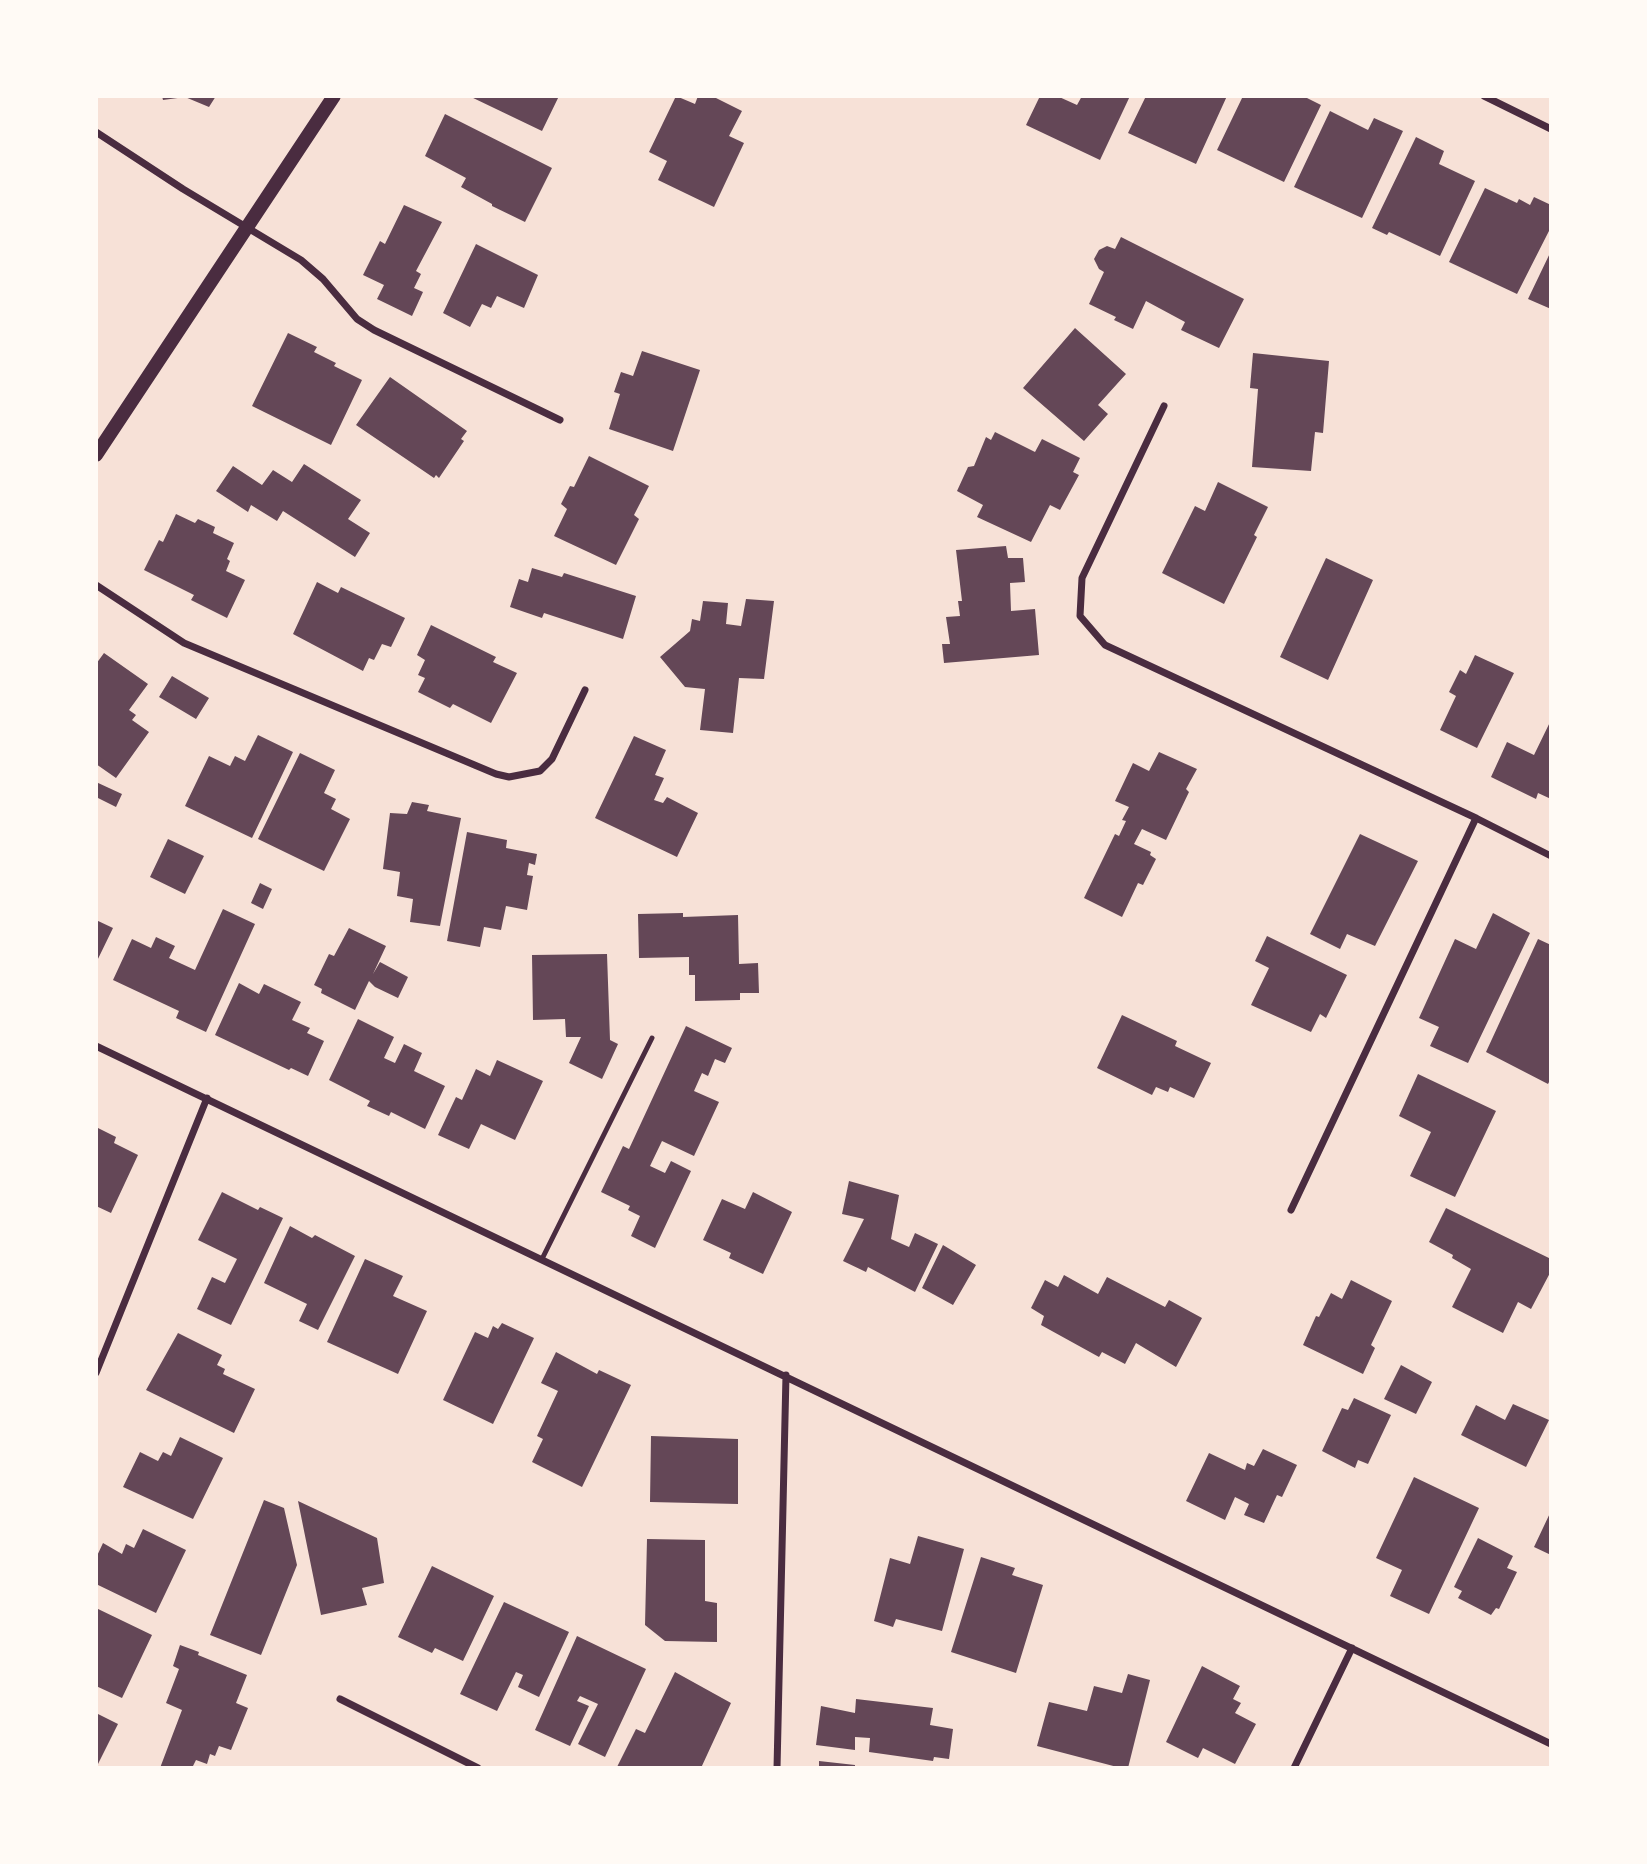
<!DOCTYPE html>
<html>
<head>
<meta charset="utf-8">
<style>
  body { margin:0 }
  #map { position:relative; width:1647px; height:1864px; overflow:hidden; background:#f7e1d7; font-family:"Fira Sans Condensed",sans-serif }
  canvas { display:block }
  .frame { position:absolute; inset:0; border:98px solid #fffaf5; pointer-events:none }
</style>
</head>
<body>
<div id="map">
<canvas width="1647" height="1864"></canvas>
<div class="frame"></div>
</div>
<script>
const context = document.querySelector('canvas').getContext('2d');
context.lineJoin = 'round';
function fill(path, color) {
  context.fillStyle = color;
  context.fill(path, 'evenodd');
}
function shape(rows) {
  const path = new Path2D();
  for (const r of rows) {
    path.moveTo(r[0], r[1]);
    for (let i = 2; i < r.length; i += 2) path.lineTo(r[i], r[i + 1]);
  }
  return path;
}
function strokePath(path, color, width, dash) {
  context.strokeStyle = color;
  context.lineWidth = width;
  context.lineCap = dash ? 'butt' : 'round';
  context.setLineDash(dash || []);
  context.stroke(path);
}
fill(shape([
  [162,96,216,96,209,107,185,97,163,100],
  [469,96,559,96,542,131],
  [676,96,695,104,698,96,712,96,742,111,729,136,744,143,714,207,658,180,667,161,649,152],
  [1040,96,1057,96,1077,105,1082,96,1130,96,1100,160,1026,125],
  [1146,96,1227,96,1196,164,1128,133],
  [1243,96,1303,96,1321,105,1284,182,1217,150],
  [1330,111,1368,130,1374,118,1403,131,1362,218,1294,187],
  [445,114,552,168,525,222,492,206,492,204,461,187,466,178,425,156],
  [1416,137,1444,151,1439,164,1475,181,1440,256,1389,232,1387,235,1372,228],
  [1485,188,1517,203,1519,199,1530,205,1534,197,1551,205,1551,227,1517,294,1449,262],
  [404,205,442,222,416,271,421,274,414,288,423,292,412,316,377,299,384,285,363,275,380,241,385,244],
  [1121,237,1244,299,1219,348,1181,330,1185,322,1146,301,1133,329,1114,320,1116,317,1089,304,1104,272,1099,269,1094,259,1099,250,1107,246,1115,249],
  [476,244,538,275,524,308,497,296,491,308,482,304,470,327,443,313],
  [1551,251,1551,309,1528,299],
  [1075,328,1126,374,1098,405,1108,414,1084,441,1023,388],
  [288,333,317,347,314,352,336,363,334,366,362,380,331,445,252,406],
  [642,351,700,370,673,451,609,429,620,394,614,392,621,372,633,376],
  [1253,353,1329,361,1323,433,1315,432,1311,471,1252,467,1258,389,1250,388],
  [390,377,467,431,461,439,464,441,439,478,436,475,434,478,356,425],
  [995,432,1035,452,1042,439,1080,458,1073,472,1079,475,1060,510,1050,505,1031,542,977,517,983,505,957,491,968,467,974,466,986,437,991,440],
  [589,456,649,486,634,515,639,519,616,565,554,536,567,509,561,504,570,486,574,487],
  [304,464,361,500,348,519,370,533,355,557,283,511,277,521,251,505,248,512,216,491,233,466,262,485,273,470,292,482],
  [1218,482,1268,507,1254,535,1257,537,1224,604,1162,573,1195,506,1205,511],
  [176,514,195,523,198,519,215,527,213,533,234,543,227,559,230,561,226,571,245,580,227,618,191,600,194,595,144,570,159,540,163,542],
  [1006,546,1008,558,1023,558,1025,582,1010,583,1011,611,1035,609,1039,655,944,663,942,644,950,644,946,617,960,616,958,601,962,601,956,550],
  [1326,558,1373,580,1328,680,1280,657],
  [532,568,562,577,564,573,636,596,623,639,544,613,542,618,510,607,519,579,528,582],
  [317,582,338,593,341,587,405,618,391,647,382,644,374,660,369,658,363,671,293,634],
  [746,599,774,601,764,679,739,678,733,733,700,730,705,689,685,687,660,657,690,631,692,619,700,621,703,601,728,603,726,624,741,626],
  [431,625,496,657,493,662,517,673,491,723,453,704,450,708,418,692,425,678,418,675,425,660,417,655],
  [104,653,148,684,129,710,136,715,132,720,149,732,116,778,96,764,96,664],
  [1475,655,1514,673,1477,748,1440,730,1456,696,1449,692,1460,670,1466,674],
  [172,676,209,698,196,719,159,697],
  [1551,720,1551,799,1538,793,1536,799,1491,777,1507,742,1534,755],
  [258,735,293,752,252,838,185,806,209,756,230,766,235,756,245,761],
  [634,736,666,750,655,775,664,778,654,800,663,803,667,797,698,813,677,857,595,818],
  [1159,752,1197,769,1186,789,1189,792,1166,840,1142,829,1134,844,1151,852,1150,855,1156,859,1143,885,1138,883,1122,917,1084,898,1115,834,1119,836,1126,821,1122,820,1129,807,1115,801,1133,763,1149,771],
  [300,753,335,770,324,793,336,799,331,809,350,819,324,871,258,839],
  [96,782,122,794,116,807,96,797],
  [412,802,429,805,427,811,461,818,440,926,410,922,413,899,397,896,400,872,383,869,390,813,407,814],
  [467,832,507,840,506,848,537,854,535,865,529,863,527,875,533,876,527,910,506,906,501,930,484,927,480,947,447,941],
  [1360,834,1418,861,1375,946,1347,934,1340,949,1310,934],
  [168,839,204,856,185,894,150,877],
  [260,883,272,889,263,909,251,903],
  [223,909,255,924,206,1032,176,1018,179,1011,113,980,132,939,151,948,156,937,175,946,169,958,195,970],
  [683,913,683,917,738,915,739,964,758,963,759,993,740,993,740,1000,695,1001,695,975,689,975,689,957,639,958,638,914],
  [1493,913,1530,933,1468,1063,1430,1046,1439,1027,1419,1018,1455,939,1476,949],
  [96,920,113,928,96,963],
  [349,928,386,946,373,974,380,962,408,977,398,998,375,987,369,981,355,1010,321,993,322,989,314,985,329,954,334,956],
  [1267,936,1347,975,1326,1018,1320,1014,1311,1032,1251,1005,1269,968,1255,961],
  [1538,939,1551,945,1551,1078,1548,1084,1486,1052],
  [607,954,610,1040,618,1044,602,1079,569,1063,581,1037,566,1037,565,1019,533,1020,532,955],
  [239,983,259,994,264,984,301,1002,292,1020,310,1028,307,1033,324,1041,308,1076,291,1068,289,1070,215,1035],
  [1122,1015,1177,1041,1175,1046,1211,1063,1194,1098,1170,1087,1168,1092,1156,1087,1152,1095,1097,1068],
  [358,1019,394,1037,384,1058,395,1063,404,1044,422,1053,414,1071,445,1086,425,1129,391,1112,389,1116,367,1106,370,1101,329,1080],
  [686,1026,732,1048,725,1063,715,1059,708,1076,702,1073,694,1091,719,1102,694,1156,662,1141,650,1166,665,1173,671,1161,691,1171,655,1248,631,1236,640,1216,628,1210,630,1206,601,1192,623,1146,629,1149],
  [497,1060,543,1081,515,1140,481,1124,469,1149,438,1135,456,1097,462,1100,476,1069,490,1076],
  [1418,1074,1496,1111,1455,1197,1410,1176,1431,1132,1399,1116],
  [96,1127,116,1137,114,1143,138,1155,111,1213,96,1206],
  [849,1181,899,1195,891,1239,909,1247,915,1233,938,1244,915,1292,868,1267,866,1272,843,1261,864,1219,842,1214],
  [222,1192,258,1210,260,1207,283,1218,231,1325,197,1309,212,1277,225,1283,237,1259,198,1240],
  [753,1192,792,1212,763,1274,729,1258,731,1253,703,1240,722,1199,745,1209],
  [1446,1208,1551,1259,1551,1271,1531,1309,1518,1302,1503,1333,1452,1307,1471,1269,1452,1258,1453,1255,1429,1242],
  [290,1226,312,1238,315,1235,355,1256,318,1330,299,1321,307,1304,264,1283],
  [943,1245,976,1265,953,1305,922,1288],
  [365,1259,403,1276,393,1296,427,1311,398,1374,327,1342],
  [1064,1275,1098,1294,1107,1277,1165,1307,1169,1300,1202,1318,1176,1367,1136,1343,1125,1364,1102,1352,1099,1357,1041,1325,1044,1316,1031,1308,1045,1280,1058,1287],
  [1351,1280,1392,1301,1371,1345,1375,1348,1363,1374,1303,1345,1316,1316,1319,1317,1331,1293,1342,1299],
  [502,1323,534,1338,493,1424,443,1400,475,1332,488,1338,493,1326,498,1329],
  [178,1333,222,1355,217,1365,225,1369,223,1374,255,1389,234,1433,146,1390],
  [556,1352,597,1374,599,1370,631,1385,582,1487,532,1462,543,1439,537,1436,558,1391,541,1383],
  [1401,1365,1432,1382,1416,1414,1384,1399],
  [1354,1398,1391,1415,1368,1464,1358,1460,1355,1468,1322,1451,1342,1408,1348,1410],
  [1513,1404,1549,1420,1526,1467,1461,1435,1476,1405,1505,1420],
  [651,1436,738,1439,738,1504,650,1502],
  [180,1437,223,1458,193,1519,123,1487,140,1452,158,1461,163,1452,171,1456],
  [1263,1449,1297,1465,1282,1497,1277,1495,1264,1523,1244,1515,1249,1504,1235,1497,1225,1520,1186,1501,1209,1453,1245,1470,1247,1463,1254,1466],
  [1414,1477,1479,1508,1429,1614,1390,1596,1402,1570,1376,1558],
  [264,1500,284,1508,297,1565,261,1655,210,1635],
  [298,1501,377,1538,384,1583,362,1588,367,1605,321,1615],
  [1551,1511,1551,1555,1534,1547],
  [143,1529,186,1550,156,1613,96,1584,96,1558,103,1543,122,1554,126,1544,134,1548],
  [918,1536,964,1549,942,1631,896,1619,893,1627,874,1621,890,1558,910,1564],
  [1478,1538,1513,1556,1507,1568,1517,1572,1499,1609,1496,1608,1491,1615,1458,1598,1462,1591,1454,1587],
  [647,1539,705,1540,705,1601,717,1603,717,1642,665,1641,645,1625],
  [981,1557,1015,1568,1012,1575,1043,1585,1016,1673,951,1652],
  [432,1566,494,1596,463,1661,435,1648,432,1653,398,1637],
  [504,1602,569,1632,539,1697,518,1687,523,1675,516,1672,497,1711,460,1694],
  [96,1608,152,1635,122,1698,96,1686],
  [577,1636,646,1669,605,1757,578,1744,598,1704,580,1696,577,1701,589,1706,570,1746,535,1730],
  [180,1645,199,1652,198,1655,247,1675,236,1703,248,1708,231,1750,219,1746,215,1756,210,1754,207,1764,196,1760,192,1768,160,1768,182,1710,166,1703,179,1669,173,1666],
  [1202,1666,1240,1686,1233,1699,1241,1703,1235,1713,1256,1724,1235,1764,1203,1748,1198,1758,1166,1742],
  [675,1672,731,1703,701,1768,617,1767,636,1729,645,1733],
  [1128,1674,1150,1680,1128,1768,1121,1768,1037,1746,1049,1702,1087,1711,1094,1686,1122,1693],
  [856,1699,933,1708,930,1725,953,1729,949,1759,934,1757,933,1761,869,1752,870,1738,855,1737,855,1750,816,1745,821,1706,855,1713],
  [96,1713,118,1724,96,1768],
  [819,1761,855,1765,855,1768,819,1768]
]), '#644757');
strokePath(shape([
  [542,1259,652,1038]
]), '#4a2c40', 5);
strokePath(shape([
  [1484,96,1551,129],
  [96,132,183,189,301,260,323,279,357,319,374,330,560,420],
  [1164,406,1082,578,1080,616,1105,645,1476,818,1551,856],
  [96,585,184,643,496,774,509,777,540,771,552,759,585,690],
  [96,1046,1551,1744],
  [1291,1210,1476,818],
  [96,1373,207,1098],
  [340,1699,478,1768],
  [777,1768,786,1375],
  [1294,1768,1352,1648]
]), '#4a2c40', 7);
strokePath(shape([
  [96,455,334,96]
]), '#4a2c40', 14);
</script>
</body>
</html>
